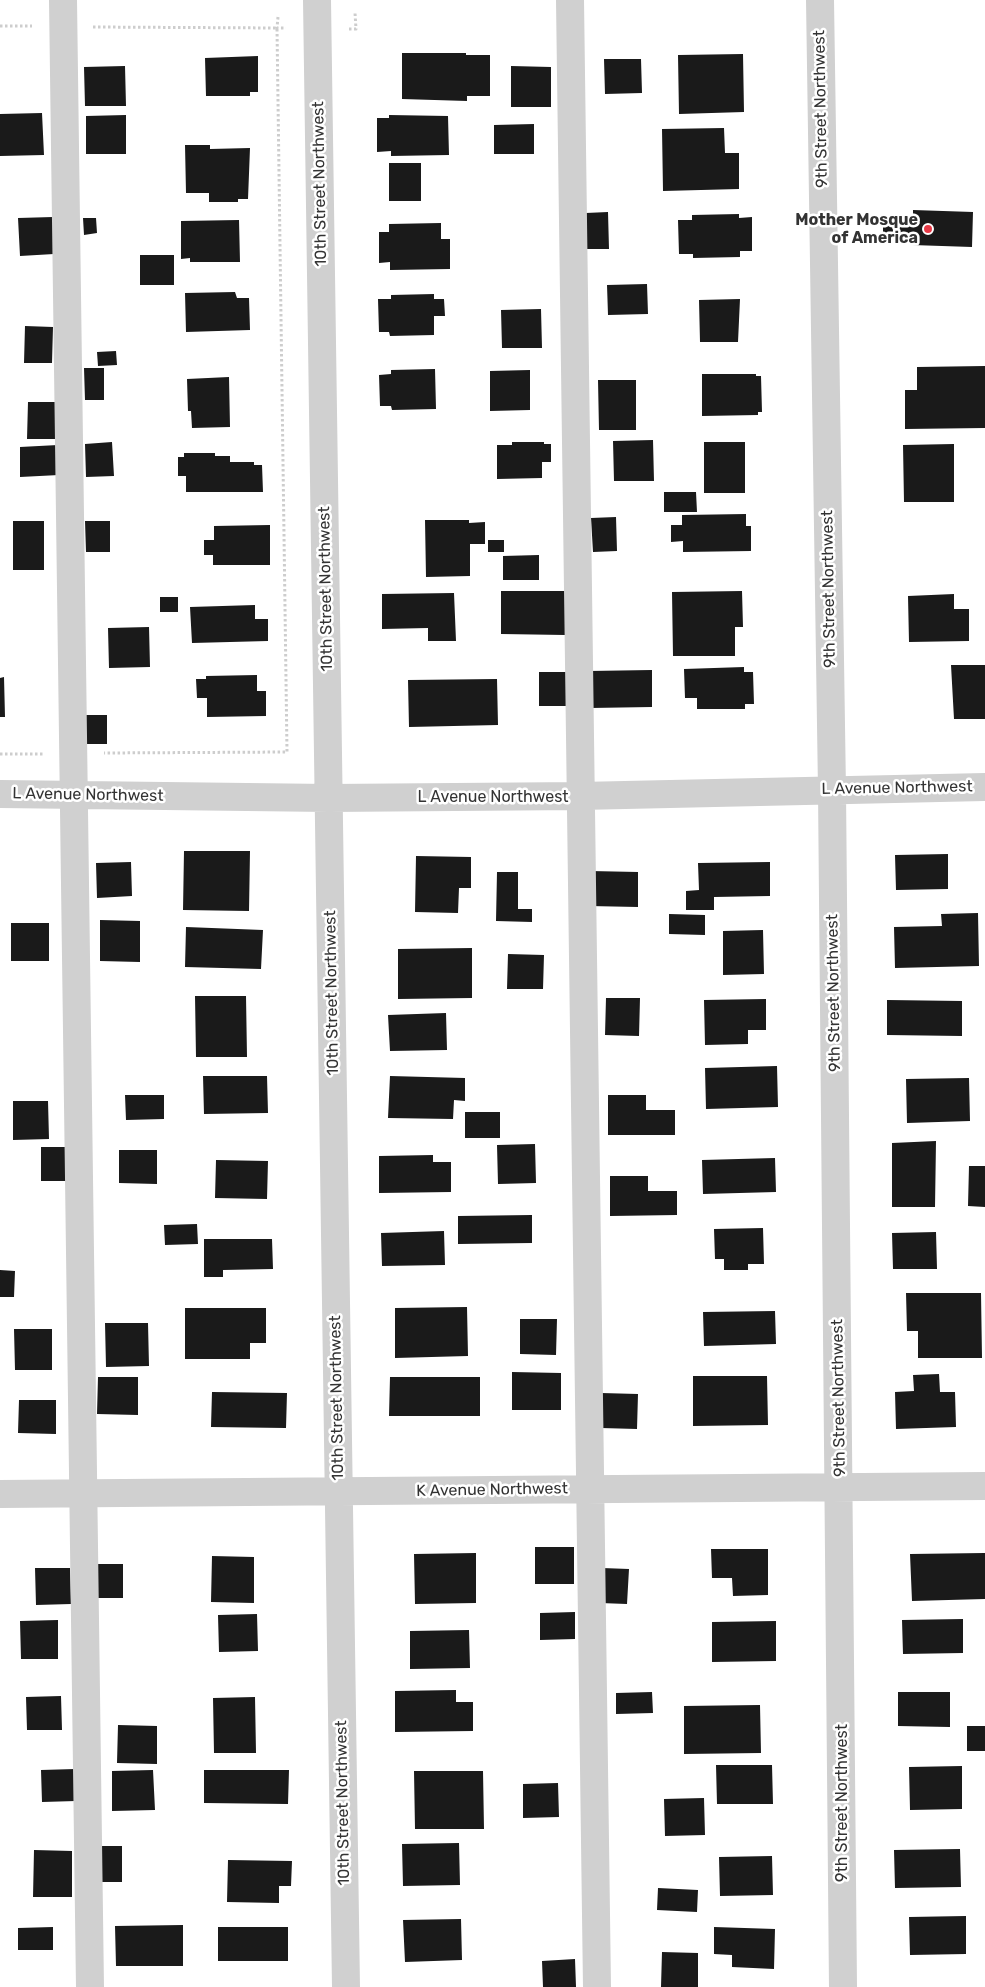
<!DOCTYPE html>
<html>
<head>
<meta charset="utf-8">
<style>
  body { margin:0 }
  canvas { display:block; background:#fff }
</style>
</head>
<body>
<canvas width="985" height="1987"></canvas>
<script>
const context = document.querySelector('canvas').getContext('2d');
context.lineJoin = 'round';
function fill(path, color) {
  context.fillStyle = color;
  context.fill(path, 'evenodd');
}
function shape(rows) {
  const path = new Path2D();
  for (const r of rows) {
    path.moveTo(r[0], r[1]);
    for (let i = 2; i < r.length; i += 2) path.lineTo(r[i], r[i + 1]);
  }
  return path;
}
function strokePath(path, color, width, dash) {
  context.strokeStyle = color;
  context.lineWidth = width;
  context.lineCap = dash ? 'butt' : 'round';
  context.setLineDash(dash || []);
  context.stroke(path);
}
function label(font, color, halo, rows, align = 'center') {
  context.font = font + ' Rubik,sans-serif';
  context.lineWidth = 5;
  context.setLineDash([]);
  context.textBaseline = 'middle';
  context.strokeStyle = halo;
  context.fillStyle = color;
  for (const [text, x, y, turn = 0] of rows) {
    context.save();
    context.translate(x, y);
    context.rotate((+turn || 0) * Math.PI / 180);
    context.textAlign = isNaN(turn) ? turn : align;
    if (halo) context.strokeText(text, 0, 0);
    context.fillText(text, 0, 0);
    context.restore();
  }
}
fill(shape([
  [402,53,466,53,466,55,490,55,490,96,467,96,467,101,402,99],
  [743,54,744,112,679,114,678,55],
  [258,56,258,92,250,92,250,96,206,96,205,58],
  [604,59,641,59,642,93,605,94],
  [125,66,126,106,85,106,84,67],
  [511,66,551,67,551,107,511,107],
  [42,113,44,155,0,156,0,114],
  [126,115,126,154,86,154,86,116],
  [389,115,448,116,449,155,391,156,391,151,377,152,377,118,389,118],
  [534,124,534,154,494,154,494,125],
  [724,128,725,153,739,153,739,189,663,191,662,129],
  [185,145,210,145,210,149,250,148,248,199,238,199,238,202,209,202,209,193,186,193],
  [389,163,421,163,421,201,389,201],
  [913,210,973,212,972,247,912,245,912,237,883,236,883,221,913,222],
  [608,212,609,249,587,249,586,213],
  [739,214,739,218,752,217,752,251,740,251,740,257,693,258,693,254,679,254,678,220,692,220,692,215],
  [53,217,54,254,20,256,18,218],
  [83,218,96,218,97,233,84,235],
  [239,220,240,262,190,262,190,258,181,259,181,221],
  [441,223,441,239,450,239,450,269,390,270,390,262,379,263,379,232,389,232,389,224],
  [140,255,174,255,174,285,140,285],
  [647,284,648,314,608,315,607,285],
  [235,292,237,298,249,298,250,330,186,332,185,293],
  [434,294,434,299,444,299,445,316,434,316,434,335,390,336,389,332,379,332,378,299,391,299,391,295],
  [740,299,738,342,700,342,699,300],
  [541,309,542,348,502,348,501,310],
  [25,326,53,327,52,363,24,363],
  [116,351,117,365,98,366,97,352],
  [985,366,985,428,905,429,905,390,917,390,917,367],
  [84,368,104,368,104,400,85,400],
  [435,369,436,409,392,410,391,406,380,406,379,375,391,374,391,370],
  [530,370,530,410,490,411,490,371],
  [702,374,756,374,756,376,761,376,762,412,758,412,758,415,702,416],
  [229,377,230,427,192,428,191,411,188,411,187,379],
  [598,380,636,380,636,430,599,430],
  [28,402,56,402,56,439,27,439],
  [653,440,654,481,614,481,613,441],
  [112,442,114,476,86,477,85,444],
  [512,442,544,442,544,444,551,444,551,462,542,462,542,478,497,479,497,445,512,445],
  [704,442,745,442,745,493,704,493],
  [954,444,954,502,904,502,903,445],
  [58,445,59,475,20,477,20,447],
  [184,453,215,453,215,456,230,456,230,462,254,462,254,465,262,465,263,492,186,492,186,476,178,476,178,457,184,457],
  [664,492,696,492,697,512,664,512],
  [746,514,746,526,751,526,751,551,683,552,683,541,671,542,671,525,682,525,682,515],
  [616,517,617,551,593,552,591,518],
  [425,520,469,520,469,523,485,522,485,544,470,544,470,576,426,577],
  [13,521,44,521,44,570,13,570],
  [85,521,110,521,110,552,86,552],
  [270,525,270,565,213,565,213,555,204,555,204,540,214,540,214,526],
  [488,540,504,540,504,552,488,552],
  [539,555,539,580,503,580,503,556],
  [501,591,565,591,565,635,501,634],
  [742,591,743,627,735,627,735,656,673,656,672,592],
  [454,593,456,641,428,641,428,628,382,629,382,594],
  [954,594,954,609,969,609,969,641,909,642,908,596],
  [160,597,178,597,178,612,160,612],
  [255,605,255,619,268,619,268,641,192,643,190,607],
  [149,627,150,667,109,668,108,628],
  [951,665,985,665,985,719,954,719],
  [744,667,744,672,753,672,754,704,745,704,745,709,697,709,697,698,685,698,684,669],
  [652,670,652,707,590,708,589,671],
  [539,672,566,672,567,706,539,706],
  [257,675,257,691,266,691,266,716,207,717,207,698,197,698,196,679,206,679,206,676],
  [4,677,5,717,0,717,0,678],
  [497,679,498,725,409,727,408,680],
  [86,715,107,715,107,744,86,744],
  [184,851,250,851,249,911,183,910],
  [948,854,948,889,896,890,895,855],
  [416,856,471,857,471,888,459,888,458,913,415,912],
  [131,862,132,896,97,898,96,863],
  [770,862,770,896,714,897,714,910,686,910,686,891,699,890,698,863],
  [590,871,638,872,638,907,589,906],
  [497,872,518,872,518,909,532,909,532,922,496,921],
  [978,913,979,966,895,968,894,927,942,926,941,914],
  [669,914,705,915,705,935,669,934],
  [100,920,140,921,140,962,100,961],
  [11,923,49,923,49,961,11,961],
  [186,927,263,930,261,969,185,967],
  [763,930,764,974,723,975,723,931],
  [472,948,472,998,398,999,398,949],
  [508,954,544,955,543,989,507,989],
  [195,996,246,996,247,1057,196,1057],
  [606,998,640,998,639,1036,605,1035],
  [766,999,766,1030,748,1030,748,1044,705,1045,704,1000],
  [887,1000,962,1001,962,1036,887,1035],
  [446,1013,447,1050,390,1051,388,1015],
  [777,1066,778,1107,706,1109,705,1068],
  [203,1076,267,1076,268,1113,204,1114],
  [390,1076,465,1078,465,1101,454,1100,453,1119,388,1118],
  [969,1078,970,1121,907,1123,906,1079],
  [125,1095,164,1095,164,1119,126,1120],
  [608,1095,646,1095,646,1110,675,1110,675,1135,608,1135],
  [13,1101,48,1101,49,1139,13,1140],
  [465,1112,500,1112,500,1138,465,1138],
  [936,1141,935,1207,892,1207,892,1143],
  [535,1144,536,1183,498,1184,497,1145],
  [41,1147,67,1147,67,1181,41,1181],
  [119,1150,157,1150,157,1184,119,1183],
  [433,1155,433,1162,451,1162,451,1192,379,1193,379,1156],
  [775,1158,776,1192,703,1194,702,1160],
  [216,1160,268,1161,267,1199,215,1198],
  [969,1166,985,1166,985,1207,968,1206],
  [610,1176,648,1176,648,1191,677,1191,677,1215,610,1216],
  [532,1215,532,1243,458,1244,458,1216],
  [197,1224,198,1244,165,1245,164,1225],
  [763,1228,764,1264,748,1264,748,1270,724,1270,724,1259,715,1259,714,1229],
  [444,1231,445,1265,382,1266,381,1233],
  [936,1232,937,1269,893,1269,892,1233],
  [204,1239,272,1239,273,1269,223,1270,223,1277,204,1277],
  [0,1270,15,1271,14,1297,0,1297],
  [906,1293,981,1293,982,1358,918,1358,918,1331,907,1331],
  [467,1307,468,1356,395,1358,395,1308],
  [185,1308,266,1308,266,1343,250,1343,250,1359,185,1359],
  [775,1311,776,1344,704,1346,703,1312],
  [520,1319,557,1319,556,1355,520,1354],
  [105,1323,148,1323,149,1366,106,1367],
  [14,1329,52,1329,52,1370,15,1370],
  [512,1372,561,1373,561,1410,512,1410],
  [939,1374,940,1392,955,1392,956,1427,896,1429,895,1392,914,1391,913,1375],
  [693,1376,767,1376,768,1425,693,1426],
  [98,1377,138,1377,138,1415,97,1414],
  [390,1377,480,1377,480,1416,389,1416],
  [212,1392,287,1393,286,1428,211,1427],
  [601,1393,638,1394,637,1429,601,1428],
  [19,1400,56,1400,56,1434,18,1433],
  [535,1547,574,1547,574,1584,535,1584],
  [711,1549,768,1549,768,1595,733,1596,732,1578,712,1578],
  [476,1553,476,1603,415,1604,414,1554],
  [985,1553,985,1599,912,1601,910,1554],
  [212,1556,254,1557,254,1603,211,1602],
  [96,1564,123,1564,123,1598,96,1598],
  [35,1568,70,1568,71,1604,36,1605],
  [602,1568,629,1569,627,1604,600,1603],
  [575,1612,575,1639,540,1640,540,1613],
  [257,1614,258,1651,219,1652,218,1615],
  [963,1619,963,1653,903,1654,902,1620],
  [58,1620,58,1659,21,1659,20,1621],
  [776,1621,776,1661,712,1662,712,1622],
  [469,1630,470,1668,410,1669,410,1631],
  [456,1690,456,1702,473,1702,473,1731,395,1732,395,1691],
  [652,1692,653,1713,616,1714,616,1693],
  [898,1692,950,1692,950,1727,898,1726],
  [61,1696,62,1730,27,1730,26,1697],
  [255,1697,256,1753,214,1753,213,1698],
  [760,1705,761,1753,684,1754,684,1706],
  [118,1725,157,1726,157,1764,117,1763],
  [967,1726,985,1726,985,1751,967,1751],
  [716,1765,772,1765,773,1804,717,1804],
  [962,1766,962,1809,910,1810,909,1767],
  [75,1769,76,1801,42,1802,41,1770],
  [153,1770,155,1810,112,1811,112,1771],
  [204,1770,289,1770,288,1804,204,1803],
  [414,1771,483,1771,484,1829,415,1829],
  [558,1783,559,1817,523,1818,523,1784],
  [704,1798,705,1835,665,1836,664,1799],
  [459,1843,460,1885,403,1886,402,1844],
  [97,1846,122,1846,122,1882,97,1882],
  [960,1849,961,1887,895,1888,894,1850],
  [34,1850,72,1851,72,1897,33,1897],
  [772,1856,773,1895,720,1896,719,1857],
  [228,1860,292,1861,291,1886,279,1886,279,1903,227,1902],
  [658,1888,698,1890,697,1912,657,1910],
  [966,1916,966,1954,910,1955,909,1917],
  [461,1919,462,1960,405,1962,403,1920],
  [183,1925,183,1966,116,1966,115,1926],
  [53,1927,53,1950,18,1950,18,1928],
  [218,1927,288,1927,288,1961,218,1961],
  [714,1927,775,1929,774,1969,732,1967,732,1955,714,1954],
  [662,1952,698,1953,698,1987,661,1987],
  [575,1959,576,1987,543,1987,542,1961]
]), '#1a1a1a');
strokePath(shape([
  [278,17,277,28,286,28],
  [0,26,32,26],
  [93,27,277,28,287,752,104,753],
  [349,29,356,29,355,13],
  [0,754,43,754]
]), '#cdcdcd', 3, [2.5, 2.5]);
strokePath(shape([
  [63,0,90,1987],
  [317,0,346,1987],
  [570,0,597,1987],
  [820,0,832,790,843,1987],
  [0,794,329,798,580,796,985,787],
  [0,1494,985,1486]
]), '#d0d0d0', 28);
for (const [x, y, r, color] of [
  [928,229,5,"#e63946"]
]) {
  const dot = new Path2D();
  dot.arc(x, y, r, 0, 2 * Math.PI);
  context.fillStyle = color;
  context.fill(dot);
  strokePath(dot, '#fff', 2);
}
label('16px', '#333', '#fff', [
  ["9th Street Northwest",821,109,-91],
  ["10th Street Northwest",320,184,-91],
  ["10th Street Northwest",326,589,-91],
  ["9th Street Northwest",829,589,-91],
  ["L Avenue Northwest",897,788,-1],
  ["L Avenue Northwest",88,795,1],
  ["L Avenue Northwest",493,797],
  ["10th Street Northwest",332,993,-91],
  ["9th Street Northwest",834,993,-91],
  ["10th Street Northwest",337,1398,-91],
  ["9th Street Northwest",839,1398,-91],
  ["K Avenue Northwest",492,1490,-1],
  ["10th Street Northwest",343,1803,-91],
  ["9th Street Northwest",842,1803,-90]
]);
label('bold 16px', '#333', '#fff', [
  ["Mother Mosque",918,220],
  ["of America",918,238]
], 'right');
</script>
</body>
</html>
